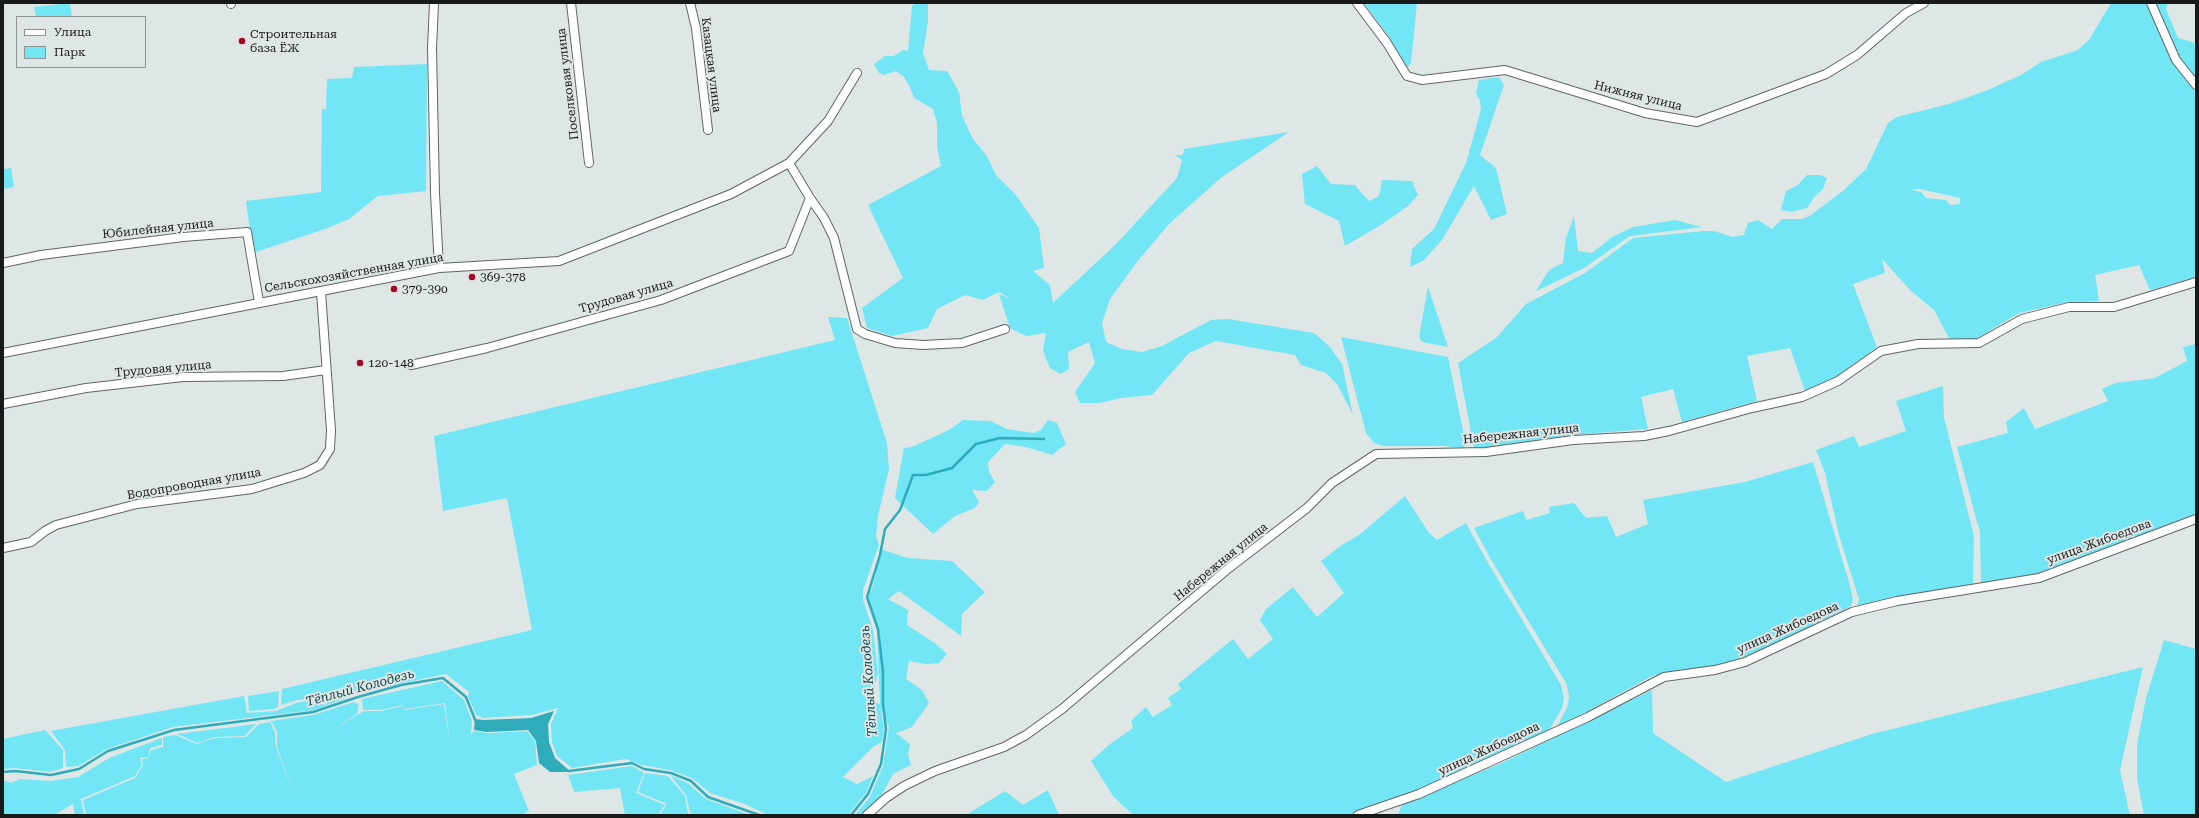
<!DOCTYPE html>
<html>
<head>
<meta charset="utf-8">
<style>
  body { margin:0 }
  #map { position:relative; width:2199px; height:818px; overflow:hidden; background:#dfe6e6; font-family:"Roboto Serif",serif }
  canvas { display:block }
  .frame { position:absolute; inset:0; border:4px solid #181a1a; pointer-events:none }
  .legend { position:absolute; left:16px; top:16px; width:130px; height:52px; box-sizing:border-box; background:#dfe6e6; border:1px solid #8f9494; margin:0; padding:5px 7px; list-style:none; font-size:12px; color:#181a1a }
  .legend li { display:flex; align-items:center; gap:8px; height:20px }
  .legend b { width:20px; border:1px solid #8f9494 }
</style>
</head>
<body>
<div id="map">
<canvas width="2199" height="818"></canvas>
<div class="frame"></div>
<ul class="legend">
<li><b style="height:5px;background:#fff"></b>Улица</li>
<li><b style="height:11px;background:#72e6f4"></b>Парк</li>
</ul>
</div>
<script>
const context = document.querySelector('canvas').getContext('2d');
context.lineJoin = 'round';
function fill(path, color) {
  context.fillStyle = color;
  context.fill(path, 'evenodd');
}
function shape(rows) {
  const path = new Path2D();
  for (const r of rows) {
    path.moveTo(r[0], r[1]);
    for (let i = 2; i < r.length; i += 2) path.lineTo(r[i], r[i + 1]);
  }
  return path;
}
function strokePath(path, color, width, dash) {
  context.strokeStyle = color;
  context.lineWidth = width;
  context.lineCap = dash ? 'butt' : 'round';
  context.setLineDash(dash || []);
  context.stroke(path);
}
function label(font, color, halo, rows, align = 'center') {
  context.font = font + ' "Roboto Serif",serif';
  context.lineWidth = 4;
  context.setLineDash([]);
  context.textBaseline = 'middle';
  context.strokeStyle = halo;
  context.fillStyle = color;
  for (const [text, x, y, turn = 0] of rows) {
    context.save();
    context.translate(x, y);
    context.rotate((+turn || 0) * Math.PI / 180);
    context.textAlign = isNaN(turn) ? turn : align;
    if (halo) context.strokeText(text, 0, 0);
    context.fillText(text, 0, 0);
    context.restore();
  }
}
fill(shape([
  [70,3,72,17,36,17,34,7],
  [915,3,928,3,928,21,923,53,929,70,947,71,959,92,962,116,973,139,987,156,996,175,1016,195,1039,228,1044,268,1033,271,1050,285,1053,303,1116,244,1177,178,1182,160,1175,155,1183,155,1184,149,1289,132,1222,177,1170,223,1137,262,1110,299,1102,323,1106,342,1122,349,1142,352,1162,346,1211,320,1228,319,1314,333,1330,347,1342,364,1353,415,1337,384,1326,373,1301,365,1295,355,1216,341,1189,353,1152,395,1121,398,1100,403,1080,403,1075,392,1095,363,1089,342,1068,352,1069,369,1061,374,1050,368,1043,351,1046,333,1026,336,1010,328,999,294,1012,300,999,292,983,300,965,295,937,309,928,328,892,336,867,328,862,308,903,278,868,205,941,166,937,147,937,123,933,109,914,98,910,87,904,77,896,71,884,75,879,73,874,64,885,56,894,56,903,50,908,51,912,6],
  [1364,3,1417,3,1411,63,1407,68,1387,34],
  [2111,3,2148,3,2173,60,2196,90,2196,277,2150,290,2139,265,2095,275,2099,301,2068,302,2019,313,1976,339,1950,340,1934,310,1911,291,1882,259,1885,273,1853,284,1877,347,1835,379,1805,391,1790,348,1747,356,1757,401,1682,422,1673,389,1641,397,1648,429,1572,435,1484,448,1474,448,1458,363,1496,338,1526,304,1585,273,1633,238,1703,231,1714,231,1732,237,1744,235,1748,223,1758,220,1772,229,1782,219,1802,219,1811,215,1844,190,1866,169,1888,123,1897,117,1949,104,1988,90,2021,75,2041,62,2078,50,2089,40],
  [1909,189,1920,189,1960,198,1960,204,1950,205,1946,200,1926,198,1921,192],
  [2155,3,2168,3,2166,9,2178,38,2196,43,2196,81,2177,57],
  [427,64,426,191,378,196,349,219,328,228,253,253,246,201,321,192,322,109,326,109,327,79,352,78,354,67],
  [1499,77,1504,85,1480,155,1496,168,1507,214,1491,220,1474,186,1442,240,1423,261,1410,267,1412,249,1434,229,1466,163,1481,109,1480,100,1476,94,1479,80],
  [1317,166,1331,184,1355,185,1369,201,1379,196,1382,180,1412,181,1418,195,1408,206,1381,225,1345,246,1339,221,1305,204,1302,174],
  [11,168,14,187,3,189,3,169],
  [1807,175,1820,175,1827,178,1823,189,1815,196,1807,208,1791,212,1781,210,1786,191,1798,185],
  [1574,216,1578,251,1592,253,1612,237,1633,227,1675,220,1702,227,1630,236,1584,268,1536,291,1549,270,1563,263,1566,238],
  [1428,287,1448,347,1422,342,1419,337],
  [828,317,847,318,887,443,889,469,878,516,876,536,879,545,863,590,863,600,873,630,878,673,872,694,876,703,880,704,877,631,867,600,874,582,880,549,908,558,952,561,985,592,962,614,961,636,899,591,888,599,908,610,907,625,936,644,947,654,939,663,926,664,909,661,906,679,922,690,929,703,912,727,896,733,910,744,908,755,911,765,893,774,879,800,862,815,855,815,870,797,883,766,889,727,881,707,884,730,882,742,874,746,843,777,857,784,873,776,866,793,848,815,768,815,745,804,710,793,692,778,670,770,642,765,626,759,572,768,557,756,552,742,551,724,558,708,531,715,483,718,476,715,468,696,469,692,446,674,364,691,314,710,173,727,107,749,78,766,66,767,65,750,51,731,244,696,247,713,276,711,299,702,312,701,325,705,336,692,353,686,353,684,335,690,324,702,312,699,297,700,281,705,282,689,532,630,507,498,443,511,434,436,835,340],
  [1341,337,1448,357,1465,440,1464,449,1446,446,1384,446,1374,443,1366,433],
  [2196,344,2196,515,2038,573,2012,580,1981,584,1980,533,1957,447,2008,433,2006,422,2024,408,2035,429,2108,401,2102,389,2116,383,2155,378,2187,361,2183,347],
  [1943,386,1944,418,1974,536,1973,587,1857,608,1859,599,1840,539,1825,473,1816,450,1854,436,1859,447,1906,431,1896,401],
  [963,420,990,421,1007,429,1033,433,1041,430,1048,420,1057,423,1066,444,1052,455,1026,447,1005,444,988,462,989,472,995,482,987,491,972,490,979,502,975,508,955,516,933,534,895,498,904,448,912,447,949,430],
  [1813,462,1849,582,1853,599,1851,606,1792,636,1742,658,1713,666,1663,673,1650,677,1557,728,1568,705,1569,695,1566,683,1490,558,1474,528,1523,511,1526,520,1550,513,1549,507,1574,503,1586,518,1607,516,1616,537,1648,524,1643,500,1745,482],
  [1405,496,1429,533,1437,540,1466,523,1487,561,1561,685,1564,698,1562,708,1548,732,1412,793,1349,815,1133,815,1113,796,1091,761,1110,744,1133,728,1131,721,1146,707,1153,717,1172,705,1168,698,1181,689,1178,684,1233,639,1248,659,1273,639,1260,620,1266,609,1293,587,1317,617,1344,593,1321,561,1342,545,1359,535],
  [2164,640,2196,649,2196,815,2144,815,2137,778,2137,745,2146,698],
  [2143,667,2120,770,2130,815,1398,815,1402,805,1504,762,1652,690,1653,733,1726,782,1872,734],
  [442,681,464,700,472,721,471,734,474,731,488,733,527,731,535,741,537,765,514,774,529,811,521,815,86,815,83,800,135,778,143,765,142,759,149,758,151,750,163,747,163,737,175,735,197,744,215,738,246,737,259,724,270,722,275,732,276,747,294,796,277,747,277,731,271,721,313,715,354,702,359,705,357,714,344,722,337,730,345,722,364,711,381,711,402,706,405,710,444,704,450,745,445,703,405,709,402,705,381,710,363,710,362,699],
  [279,691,278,707,274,709,249,711,248,696],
  [256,724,245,736,215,737,197,743,177,734],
  [45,730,63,750,63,768,50,772,15,768,3,769,3,739],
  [162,738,162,745,150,748,149,757,140,758,142,765,135,776,81,799,84,815,75,815,73,804,54,815,3,815,3,780,11,783,20,779,51,781,78,777,109,758],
  [632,766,644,773,636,793,665,805,658,815,625,815,620,788,574,792,568,775],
  [645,773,668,776,685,796,688,813,692,815,660,815,667,804,638,792],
  [670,775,689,784,706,799,750,815,694,815,690,812,686,795],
  [1048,790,1059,815,966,815,1005,791,1023,805]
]), '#72e6f4');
fill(shape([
  [554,711,548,724,549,742,555,758,571,772,550,772,539,763,536,741,528,730,487,732,474,730,475,719,484,720,531,718]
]), '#2eacba');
strokePath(shape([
  [569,771,632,763,644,769,671,773,691,781,708,797,759,815],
  [3,772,15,771,51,775,79,769,108,751,174,730,313,712,358,697,401,685,443,678,466,697,476,722],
  [851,815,868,794,881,764,886,729,883,704,883,672,878,629,867,597,880,555,885,529,900,510,913,475,926,475,952,468,976,444,1000,438,1044,439]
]), '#2eacba', 2.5);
const street = shape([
  [434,3,432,48,435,193,439,268],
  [571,3,589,163],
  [690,3,696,28,708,130],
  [1357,3,1387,43,1407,76,1422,80,1505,70,1645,113,1697,122,1826,74,1857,55,1906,13,1924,3],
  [2151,3,2176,60,2196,85],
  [231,4,231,3],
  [789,163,810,198,824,218,834,238,857,329,865,334,895,343,923,345,962,343,1005,329],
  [3,263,41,255,183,237,247,232,259,302],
  [3,353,439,268,559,261,731,194,789,163,828,121,857,73],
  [411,365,487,348,661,300,789,251,810,198],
  [3,404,86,388,183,377,283,376,326,370],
  [3,548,31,542,45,531,56,525,137,504,252,489,304,473,320,465,330,449,331,430,321,292],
  [867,815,886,798,904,786,935,771,1004,747,1026,735,1062,709,1229,568,1307,508,1332,483,1376,454,1486,452,1573,440,1644,436,1669,431,1752,408,1802,397,1838,381,1881,351,1918,344,1979,343,2022,319,2069,307,2114,307,2196,282],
  [1358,815,1419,794,1588,717,1664,677,1715,670,1745,662,1852,612,1897,601,2039,578,2196,519]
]);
strokePath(street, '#5f6566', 10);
strokePath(street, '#fff', 8);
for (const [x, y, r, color] of [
  [242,41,4,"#a20324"],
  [472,277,4,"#a20324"],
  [394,289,4,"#a20324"],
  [360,363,4,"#a20324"]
]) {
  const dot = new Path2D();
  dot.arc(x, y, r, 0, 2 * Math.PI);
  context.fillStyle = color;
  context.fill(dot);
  strokePath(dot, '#dfe6e6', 1.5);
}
label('12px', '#181a1a', '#dfe6e6', [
  ["Строительная",250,34],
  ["база ЁЖ",250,48],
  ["369-378",480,277],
  ["379-390",402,289],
  ["120-148",368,363]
], 'left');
label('12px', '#181a1a', '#dfe6e6', [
  ["Казацкая улица",711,65,83],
  ["Поселковая улица",568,84,-97],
  ["Нижняя улица",1638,96,14],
  ["Юбилейная улица",158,229,-6],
  ["Сельскохозяйственная улица",354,273,-10],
  ["Трудовая улица",626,296,-16],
  ["Трудовая улица",163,369,-5],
  ["Набережная улица",1521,434,-6],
  ["Водопроводная улица",194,484,-10],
  ["улица Жибоедова",2099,542,-20],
  ["Набережная улица",1221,562,-39],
  ["улица Жибоедова",1788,628,-24],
  ["улица Жибоедова",1489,749,-25]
]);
label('italic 13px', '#11464c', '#dfe6e6', [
  ["Тёплый Колодезь",869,681,-94],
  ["Тёплый Колодезь",360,688,-15]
]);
</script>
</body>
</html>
